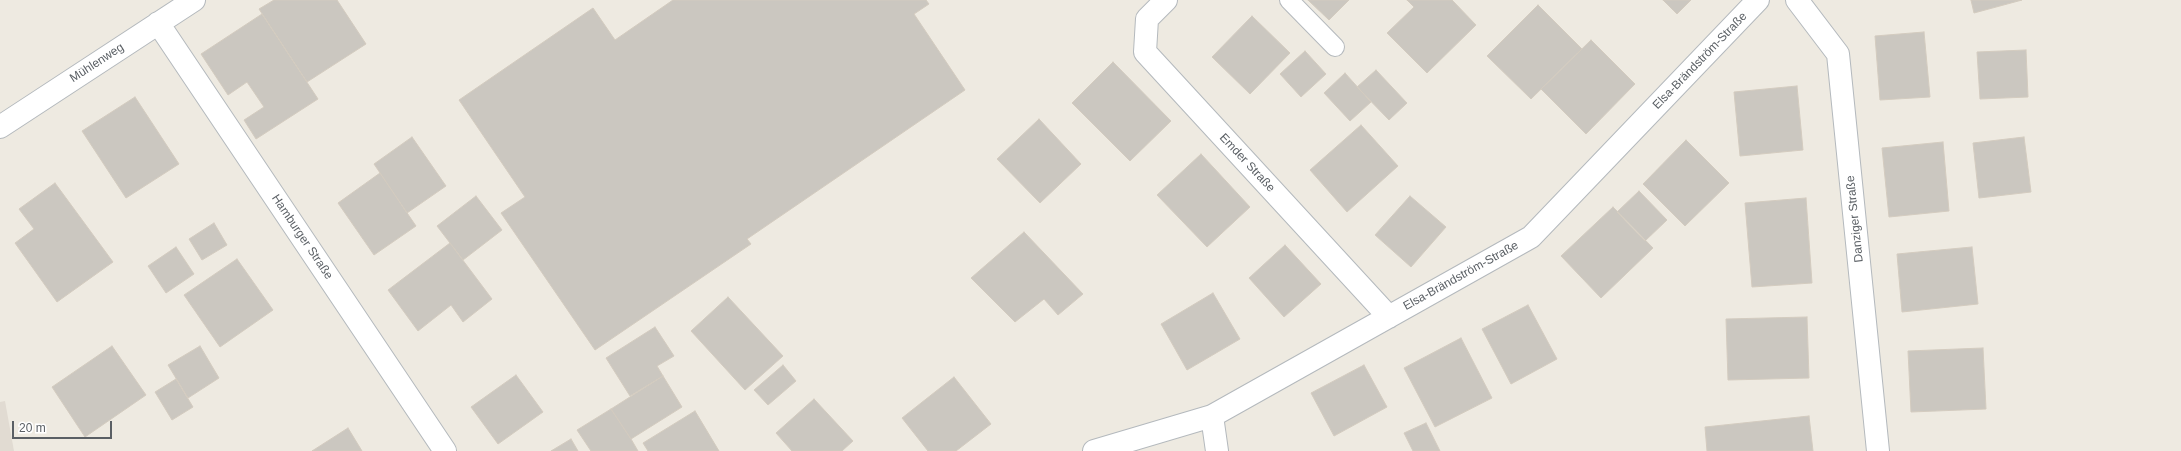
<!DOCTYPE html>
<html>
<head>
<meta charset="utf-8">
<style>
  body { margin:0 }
  #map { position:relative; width:2181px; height:451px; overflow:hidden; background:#eeeae1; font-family:Helvetica,sans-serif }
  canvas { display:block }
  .scale { position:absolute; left:12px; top:421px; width:100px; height:18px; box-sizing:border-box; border:2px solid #5a5f64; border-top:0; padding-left:5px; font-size:12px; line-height:14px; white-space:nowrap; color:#5a5f64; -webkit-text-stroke:3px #fff; paint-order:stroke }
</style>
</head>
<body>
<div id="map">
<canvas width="2181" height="451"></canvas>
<div class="scale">20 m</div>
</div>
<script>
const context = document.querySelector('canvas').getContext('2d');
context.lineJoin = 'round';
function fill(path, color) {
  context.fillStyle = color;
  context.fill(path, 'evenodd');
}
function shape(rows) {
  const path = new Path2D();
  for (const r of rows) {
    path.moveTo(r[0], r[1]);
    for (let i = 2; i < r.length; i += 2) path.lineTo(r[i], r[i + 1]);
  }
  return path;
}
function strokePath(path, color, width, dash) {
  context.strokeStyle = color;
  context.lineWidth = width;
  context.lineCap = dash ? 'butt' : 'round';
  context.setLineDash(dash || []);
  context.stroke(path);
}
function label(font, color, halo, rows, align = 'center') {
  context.font = font + ' Helvetica,sans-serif';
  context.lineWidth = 3.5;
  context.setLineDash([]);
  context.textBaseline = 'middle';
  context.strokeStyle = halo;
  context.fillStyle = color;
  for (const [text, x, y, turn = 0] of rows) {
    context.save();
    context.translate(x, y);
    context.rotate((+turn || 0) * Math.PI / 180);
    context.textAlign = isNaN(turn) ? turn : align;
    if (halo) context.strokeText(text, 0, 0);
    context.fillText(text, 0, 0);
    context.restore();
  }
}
fill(shape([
  [5,401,14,451,0,451,0,402]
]), '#e1dbd2');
const building = shape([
  [274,0,337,0,366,44,307,82,259,9,274,0],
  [673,0,926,0,929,4,914,14,965,90,747,239,751,244,595,350,501,213,525,197,459,100,593,8,615,40,673,0],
  [1308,0,1349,0,1329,20,1308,0],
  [1407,0,1452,0,1476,25,1427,73,1387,33,1414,7,1407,0],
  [1663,0,1691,0,1677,14,1663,0],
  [1971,0,2022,0,1974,13,1971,0],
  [1538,5,1582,49,1531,99,1487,56,1538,5],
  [262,14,318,99,256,139,244,120,264,107,247,82,228,95,201,54,262,14],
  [1252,16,1290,53,1250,94,1212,57,1252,16],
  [1924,32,1930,97,1880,100,1875,36,1924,32],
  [1591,40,1635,84,1586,134,1541,89,1591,40],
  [2026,50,2028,97,1980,99,1977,52,2026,50],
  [1305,51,1326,74,1301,97,1280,74,1305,51],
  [1113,62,1171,121,1130,161,1072,103,1113,62],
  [1376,70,1407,103,1389,120,1357,87,1376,70],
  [1345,73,1371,102,1350,121,1324,93,1345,73],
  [1797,86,1803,150,1740,156,1734,92,1797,86],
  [135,97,179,164,126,198,82,131,135,97],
  [1039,119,1081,164,1040,203,997,159,1039,119],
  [1361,125,1398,166,1347,212,1310,170,1361,125],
  [412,137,446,186,407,213,374,164,412,137],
  [2024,137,2031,192,1979,198,1973,143,2024,137],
  [1686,140,1729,183,1685,226,1643,184,1686,140],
  [1943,142,1949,211,1889,217,1882,148,1943,142],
  [1201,154,1250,207,1207,247,1157,195,1201,154],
  [380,173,416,226,374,255,338,203,380,173],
  [55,183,113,262,57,302,15,243,34,229,19,209,55,183],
  [1639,191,1667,220,1645,241,1617,212,1639,191],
  [476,196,502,230,463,260,437,226,476,196],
  [1410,196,1446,227,1411,267,1375,235,1410,196],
  [1806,198,1812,283,1752,287,1745,203,1806,198],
  [1613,207,1653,248,1601,298,1561,256,1613,207],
  [214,223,227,245,202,260,189,239,214,223],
  [1024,232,1083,294,1058,315,1044,299,1015,322,971,278,1024,232],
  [450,243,492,299,463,322,451,305,418,331,388,290,450,243],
  [1285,245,1321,284,1284,317,1249,278,1285,245],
  [176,247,194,274,166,293,148,266,176,247],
  [1972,247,1978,304,1902,312,1897,254,1972,247],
  [237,259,273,310,220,347,184,295,237,259],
  [1213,293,1240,339,1187,370,1161,324,1213,293],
  [728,297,783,356,745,390,691,331,728,297],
  [1528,305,1557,359,1511,384,1482,329,1528,305],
  [1807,317,1809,378,1728,380,1726,319,1807,317],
  [655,327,674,356,657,366,663,376,630,396,606,358,655,327],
  [1461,338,1492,398,1435,427,1404,368,1461,338],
  [112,346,146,395,85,437,52,387,112,346],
  [200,346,219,378,188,398,168,365,200,346],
  [1983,348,1986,409,1911,412,1908,351,1983,348],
  [783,365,796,381,768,405,754,390,783,365],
  [1364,365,1387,407,1334,436,1311,393,1364,365],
  [516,375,543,412,498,444,471,407,516,375],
  [663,376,682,407,631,439,611,409,663,376],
  [954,377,991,424,956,451,928,451,902,418,954,377],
  [176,379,193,407,172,420,155,392,176,379],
  [814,399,853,441,842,451,792,451,776,433,814,399],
  [611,409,631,439,638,451,591,451,577,430,611,409],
  [695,411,719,451,648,451,643,443,695,411],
  [1809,416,1813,451,1707,451,1705,427,1809,416],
  [1426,423,1440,451,1413,451,1404,433,1426,423],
  [348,428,362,451,312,451,348,428],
  [571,439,578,451,551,451,571,439]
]);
fill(building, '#cbc7c0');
strokePath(building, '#d3cbbf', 1);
const service = shape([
  [1289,0,1335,47]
]);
const minor = shape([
  [1166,0,1147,19,1145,52,1389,317],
  [1797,0,1838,54,1878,451],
  [158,23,445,451],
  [0,127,194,0],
  [1212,416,1217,451],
  [1094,451,1212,416,1531,237,1758,0]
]);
strokePath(service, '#b4b9bd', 20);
strokePath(minor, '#b4b9bd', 24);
strokePath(service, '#fff', 18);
strokePath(minor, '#fff', 22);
label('12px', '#5a5f64', '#fff', [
  ["Elsa-Brändström-Straße",1700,61,-46],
  ["Mühlenweg",97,63,-33],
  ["Emder Straße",1247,163,47],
  ["Danziger Straße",1855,219,-96],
  ["Hamburger Straße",302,237,56],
  ["Elsa-Brändström-Straße",1461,276,-29]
]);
</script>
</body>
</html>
